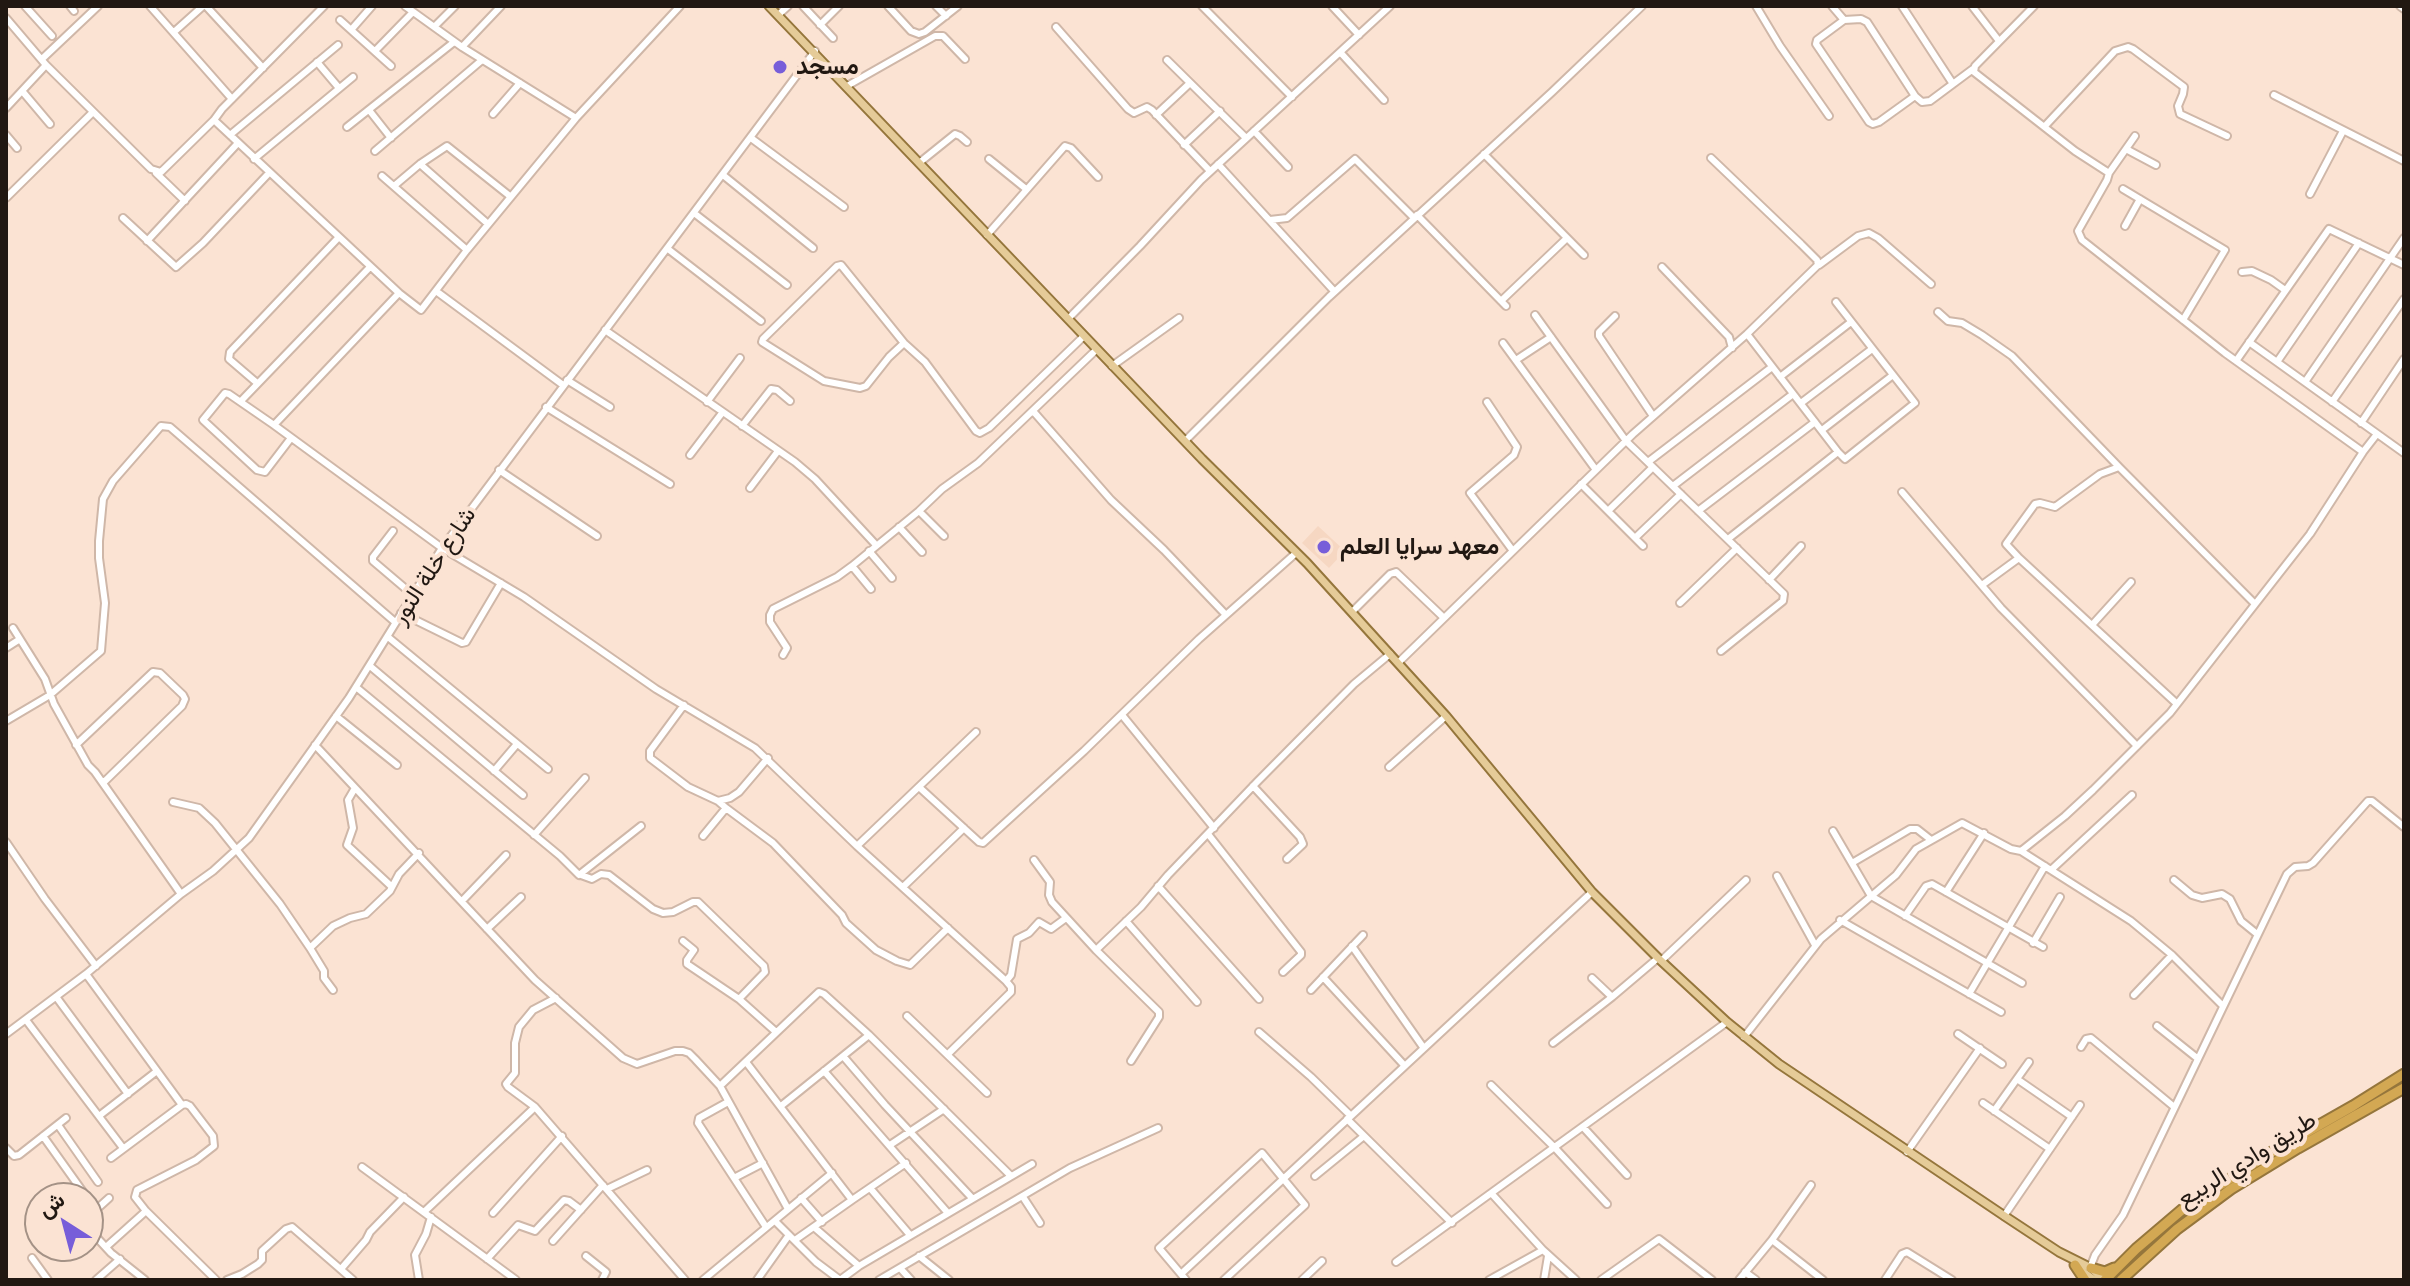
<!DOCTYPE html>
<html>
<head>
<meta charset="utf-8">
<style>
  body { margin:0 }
  #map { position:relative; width:2410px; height:1286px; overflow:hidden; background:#fbe3d3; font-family:"PT Sans Narrow",Vazirmatn,sans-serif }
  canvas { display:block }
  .frame { position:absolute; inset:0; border:8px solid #211812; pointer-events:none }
  .north { position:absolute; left:24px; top:1182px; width:80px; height:80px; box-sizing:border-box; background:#fbe3d3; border:2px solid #a49286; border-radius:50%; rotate:324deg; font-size:22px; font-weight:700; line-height:32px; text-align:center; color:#211812 }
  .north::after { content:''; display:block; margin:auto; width:28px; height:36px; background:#775ed9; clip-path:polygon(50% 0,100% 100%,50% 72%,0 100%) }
</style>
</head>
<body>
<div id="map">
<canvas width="2410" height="1286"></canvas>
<div class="frame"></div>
<div class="north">ش</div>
</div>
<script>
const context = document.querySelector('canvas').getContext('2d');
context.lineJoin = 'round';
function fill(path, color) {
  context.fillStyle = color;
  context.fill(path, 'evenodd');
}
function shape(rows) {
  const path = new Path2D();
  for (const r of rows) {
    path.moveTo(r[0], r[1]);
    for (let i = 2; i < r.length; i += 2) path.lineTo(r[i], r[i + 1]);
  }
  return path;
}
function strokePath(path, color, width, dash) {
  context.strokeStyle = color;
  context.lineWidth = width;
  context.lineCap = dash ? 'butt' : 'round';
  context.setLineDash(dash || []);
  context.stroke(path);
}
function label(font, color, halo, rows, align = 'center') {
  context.font = font + ' "PT Sans Narrow",Vazirmatn,sans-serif';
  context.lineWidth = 8;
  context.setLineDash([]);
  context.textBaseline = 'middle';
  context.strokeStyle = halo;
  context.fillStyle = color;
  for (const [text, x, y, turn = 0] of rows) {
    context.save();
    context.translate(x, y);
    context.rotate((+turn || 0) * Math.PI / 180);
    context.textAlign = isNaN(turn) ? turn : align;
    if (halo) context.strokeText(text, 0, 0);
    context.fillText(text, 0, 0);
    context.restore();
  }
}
fill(shape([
  [1318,526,1345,551,1329,568,1302,543]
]), '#f6d7c2');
const minor = shape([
  [25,6,52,36],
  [70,6,74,11],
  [150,6,232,99],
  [206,6,263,68],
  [405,6,462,47,576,118],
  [803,6,833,38],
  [888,6,911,31,919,34,925,32,958,6],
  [936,6,946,16],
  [1202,6,1292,97],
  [1332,6,1359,35],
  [1756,6,1780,46,1829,116],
  [1832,6,1844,20,1861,19,1867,22,1915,96,1922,102,1930,101,1973,69],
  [1902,6,1953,84],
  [1972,6,1999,41],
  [2034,6,1975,66,1974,72,2075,151,2109,173],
  [2400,6,2404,9],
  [778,15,788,6],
  [6,18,46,65,151,169,161,172,214,120,399,293,421,310,467,250,576,118,680,6],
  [340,20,391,66],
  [1844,20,1817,40,1816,44,1869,122,1873,124,1879,122,1915,96],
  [820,25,839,6],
  [434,27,455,6],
  [1056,27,1128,109,1134,113,1147,107,1152,110,1210,171],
  [351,30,372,6],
  [174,32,203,6],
  [462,47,501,6],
  [375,51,413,12],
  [1340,52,1384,100],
  [42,59,98,6],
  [1167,60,1246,138],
  [317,62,339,88],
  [847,86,935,36,943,36,965,59],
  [23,92,50,124],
  [2274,95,2404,161],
  [6,108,46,65],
  [369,110,391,138],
  [493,114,520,83],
  [1156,115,1190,83],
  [214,120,222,109,324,6],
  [2045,126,2115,51,2128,47,2133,49,2184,87,2183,94,2178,106,2180,114,2227,136],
  [347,127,454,42],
  [1254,131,1288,167],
  [6,135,17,148],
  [230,135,338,45],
  [751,138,844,207],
  [1184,145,1220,111],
  [2126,149,2156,165],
  [375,151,482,60],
  [1484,154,1584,255],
  [254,159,353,77],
  [989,159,1026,189],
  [919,163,955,134,960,136,967,142],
  [420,164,488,224],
  [1218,164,1334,291],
  [156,173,185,201],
  [723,175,813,248],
  [382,176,467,250],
  [394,186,420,164,447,146,511,197],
  [2123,189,2225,250,2183,320],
  [2310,194,2343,131],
  [6,198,93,112],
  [694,213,787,285],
  [1417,215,1506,306],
  [123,218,176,267,203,243,269,173],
  [1270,220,1287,218,1355,159,1414,218],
  [2125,226,2140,199],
  [987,235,1065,146,1071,148,1098,177],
  [147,241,238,143],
  [668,249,761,321],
  [1819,265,1858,236,1869,233,1878,238,1931,284],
  [1662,267,1729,337,1732,348],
  [2242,272,2252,271,2271,280,2285,290],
  [436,291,563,385],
  [1501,301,1567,238],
  [1836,302,1915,403,1845,459,1838,452],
  [1938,312,1948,321,1962,323,1982,335,2012,356,2119,467,2100,474,2055,507,2040,503,2035,504,2006,544,2019,558],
  [1535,315,1626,441,1784,594,1783,601,1721,651],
  [1615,316,1599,332,1599,336,1653,416],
  [1068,319,1140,246,1201,180,1390,6],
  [605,330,795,462,815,479,876,545],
  [2249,342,2404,453],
  [904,343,889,357,866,386,860,388,824,381,762,342,763,339,837,266,841,265,904,343,925,362,976,431,980,433,989,428,1084,336],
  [1503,343,1596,470],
  [1516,360,1551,337],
  [2236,361,2329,229,2404,265],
  [2277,362,2359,243],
  [1112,366,1179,318],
  [1780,377,1851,322],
  [567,380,610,407],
  [2305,382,2404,238],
  [257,383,229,359,230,352,339,237],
  [241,401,370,267],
  [707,402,740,358],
  [1487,402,1517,447,1514,455,1470,493,1513,551],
  [2332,402,2404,299],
  [1801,403,1872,349],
  [546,407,670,484],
  [1033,411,1111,500,1164,550,1226,615],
  [2361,423,2404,359],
  [274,425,399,293],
  [742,426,771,389,777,390,790,401],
  [1822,430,1893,375],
  [291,438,265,472,257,470,203,420,225,393,229,394,274,425,442,548,524,597,656,689,755,748,857,846,1006,981,1011,987,1011,992,948,1054],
  [1185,441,1329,297,1552,92,1642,6],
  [2363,452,2377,434],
  [690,455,722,413],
  [1648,462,1772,367],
  [2119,467,2255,604],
  [499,470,597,536],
  [1581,484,1643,546],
  [1673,486,1793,394],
  [750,488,778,451],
  [1902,492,2001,608,2137,746],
  [919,511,944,536],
  [1608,511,1653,467],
  [1698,511,1815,422],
  [899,527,922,552],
  [393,531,373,557,373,561,413,595],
  [1635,538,1681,494],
  [1728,539,1838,452,1747,334],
  [869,551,892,578],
  [852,566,871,589],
  [1769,580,1801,546],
  [1982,585,2019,558,2176,703],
  [1680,603,1737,548],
  [1352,612,1390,574,1396,572,1444,618],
  [401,613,462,643,466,642,501,583],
  [2092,625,2131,582],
  [13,628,45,679,54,704,88,765,95,772,181,894],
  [388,637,548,769],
  [6,648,20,639],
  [783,655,787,648,770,622,770,615,773,609,837,577,852,566,919,511,942,489,978,463,1096,350],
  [1399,662,1633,434,1747,334,1818,265,1817,260,1801,244,1711,158],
  [370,666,523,795],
  [356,687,560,856,579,875,641,826],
  [684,705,650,751,650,758,688,787,718,801,726,808],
  [1122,715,1214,828],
  [336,716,397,765],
  [6,721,50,695,101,651,105,603,99,558,99,541,103,499,113,481,161,426,170,427,395,622],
  [76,745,153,672,160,673,183,695,185,699,182,706,103,783],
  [315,745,535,980,623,1058,637,1064,675,1051,683,1051,689,1053,695,1059,720,1086,788,1209],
  [1389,767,1446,716],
  [494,771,517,744],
  [1253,786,1300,837,1303,844,1287,859],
  [919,787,979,842,983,843,1084,751,1199,639,1296,553],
  [355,788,348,800,353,828,347,845,392,887],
  [718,801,730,798,739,792,768,758],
  [173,802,199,808,215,823,280,904,310,948,324,971,324,978,333,990],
  [1833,831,1871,896,2022,983],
  [1208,834,1301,952,1301,955,1283,972],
  [534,835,585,778],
  [703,836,726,808,773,843,842,915,846,923,876,950,897,961,910,965,948,928],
  [6,842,45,899,96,966],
  [857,846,976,732],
  [2021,851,2065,816,2093,790,2170,713,2310,534,2363,452,2225,353,2082,240,2078,231,2107,180,2109,173,2135,136],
  [1034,860,1050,882,1049,895,1052,902,1096,950],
  [1852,863,1910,829,1917,829,1931,840],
  [2051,870,2132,795],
  [581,875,592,879,601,874,609,875,653,909,663,913,673,912,693,902,698,902,764,966,765,972,739,999,776,1032],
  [1777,876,1815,945],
  [2174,880,2192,895,2202,898,2222,894,2230,899,2241,921,2257,934],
  [1158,886,1259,999],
  [903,887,964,828],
  [1946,892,1984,833],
  [462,901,506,855],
  [1905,916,1926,886,1932,884,2043,947],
  [1840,920,2001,1012],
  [1126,921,1197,1002],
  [487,929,521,897],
  [683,941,694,950,687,960,687,964,739,999],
  [2033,943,2060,897],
  [1352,946,1423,1047],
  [310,948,333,926,350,918,366,914,390,891,399,874,419,853],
  [1661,961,1746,880],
  [86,974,182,1105],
  [1323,977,1404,1065],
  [1592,978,1612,997],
  [1006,981,1011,975,1017,939,1029,933,1039,922,1051,929,1066,918],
  [1311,990,1363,935],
  [1969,994,2045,866],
  [2134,995,2172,955],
  [57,998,128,1094],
  [907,1016,987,1093],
  [26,1020,123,1148],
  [2157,1026,2197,1058],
  [1259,1032,1311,1077,1351,1116],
  [6,1034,86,974,181,894,213,871,249,838,349,698,442,548,815,51],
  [1958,1034,2002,1064],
  [1744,1037,1821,939,1896,875,1916,849,1962,823,2011,849,2021,851,2131,921,2172,955,2223,1006],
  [1553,1043,1612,997,1658,958],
  [2081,1047,2086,1039,2091,1038,2173,1106],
  [843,1056,885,1105,972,1198],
  [1131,1061,1159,1017,1159,1012,1096,950,1141,907,1168,875,1257,782,1354,684,1390,654],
  [746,1062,852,1200,906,1163],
  [824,1071,947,1212],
  [2017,1079,2072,1117],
  [1491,1085,1555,1148,1607,1204],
  [720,1086,819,992,824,994,869,1035],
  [728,1102,699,1118,698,1123,766,1227],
  [1983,1103,2050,1149],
  [781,1106,869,1035,1011,1176],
  [535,1107,508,1087,506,1084,515,1073,515,1043,519,1027,533,1010,556,998],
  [1994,1111,2029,1062],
  [99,1116,157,1071],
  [1347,1119,1452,1223],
  [58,1125,98,1182],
  [1583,1127,1627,1175],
  [43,1136,83,1192],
  [890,1145,944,1109],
  [6,1148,14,1156,19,1155,66,1118],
  [1907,1152,1980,1048],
  [111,1158,182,1105,186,1104,190,1106,213,1136,214,1146,196,1160,137,1190,135,1197,146,1211,216,1280],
  [362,1167,516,1280],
  [1315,1176,1364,1136],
  [734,1178,763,1163],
  [1811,1185,1772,1240,1823,1280],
  [870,1188,910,1235],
  [607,1189,647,1170],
  [1023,1197,1040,1223],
  [801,1198,822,1222],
  [424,1212,535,1107,685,1280],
  [493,1213,562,1136],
  [2004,1216,2080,1105],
  [88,1217,109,1198],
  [775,1221,816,1262,840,1280],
  [88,1228,111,1253,145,1280],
  [815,1228,859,1266,1032,1164],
  [795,1240,852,1200],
  [553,1241,603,1185],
  [106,1247,146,1211],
  [1543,1250,1576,1280],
  [586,1256,606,1272,602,1280],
  [919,1256,949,1280],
  [32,1258,48,1280],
  [487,1259,518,1225,535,1231,564,1200,569,1201,581,1210],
  [1396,1262,1727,1022],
  [900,1268,911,1280],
  [2090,1268,2095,1255,2123,1215,2287,874,2295,867,2308,866,2313,863,2368,801,2372,801,2404,827],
  [341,1269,366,1240,370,1232,404,1197],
  [1745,1272,1756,1280],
  [1181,1274,1592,892],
  [96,1280,120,1259],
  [227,1280,242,1274,258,1264,262,1260,262,1251,286,1229,292,1227,353,1280],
  [419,1280,415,1255,426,1234,431,1217],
  [703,1280,832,1173],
  [757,1280,789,1235],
  [840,1280,859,1266],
  [879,1280,1070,1168,1158,1128],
  [1186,1280,1159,1248,1262,1153,1305,1205,1224,1280],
  [1302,1280,1322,1261],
  [1489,1280,1543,1250,1492,1194],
  [1544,1280,1548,1256],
  [1601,1280,1659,1239,1712,1280],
  [1739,1280,1772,1240],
  [1885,1280,1902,1254,1907,1252,1952,1280]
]);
const major = shape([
  [769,6,1202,459,1307,563,1446,716,1592,892,1658,958,1727,1022,1779,1064,2006,1217,2059,1252,2091,1268,2104,1280],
  [2082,1271,2094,1280]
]);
const highway = shape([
  [2075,1265,2085,1280],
  [2091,1268,2105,1272,2114,1268],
  [2105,1280,2136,1249,2183,1209,2272,1152,2353,1106,2404,1074],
  [2121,1280,2177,1229,2231,1189,2298,1148,2404,1088]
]);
strokePath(minor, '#cfb7a8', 10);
strokePath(major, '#95763c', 11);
strokePath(highway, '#95763c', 13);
strokePath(minor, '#fff', 6);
strokePath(major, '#e5cb98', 7);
strokePath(highway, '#d3a853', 9);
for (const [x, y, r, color] of [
  [780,67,8,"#775ed9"],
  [1324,547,8,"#775ed9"]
]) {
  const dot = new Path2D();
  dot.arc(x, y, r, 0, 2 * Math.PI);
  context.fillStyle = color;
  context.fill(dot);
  strokePath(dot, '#fbe3d3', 3);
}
label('bold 24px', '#211812', '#fbe3d3', [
  ["مسجد",796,67],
  ["معهد سرايا العلم",1340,547]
], 'left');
label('24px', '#211812', '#fbe3d3', [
  ["شارع خلة النور",434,566,-57],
  ["طريق وادي الربيع",2247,1160,-32]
]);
</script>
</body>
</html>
